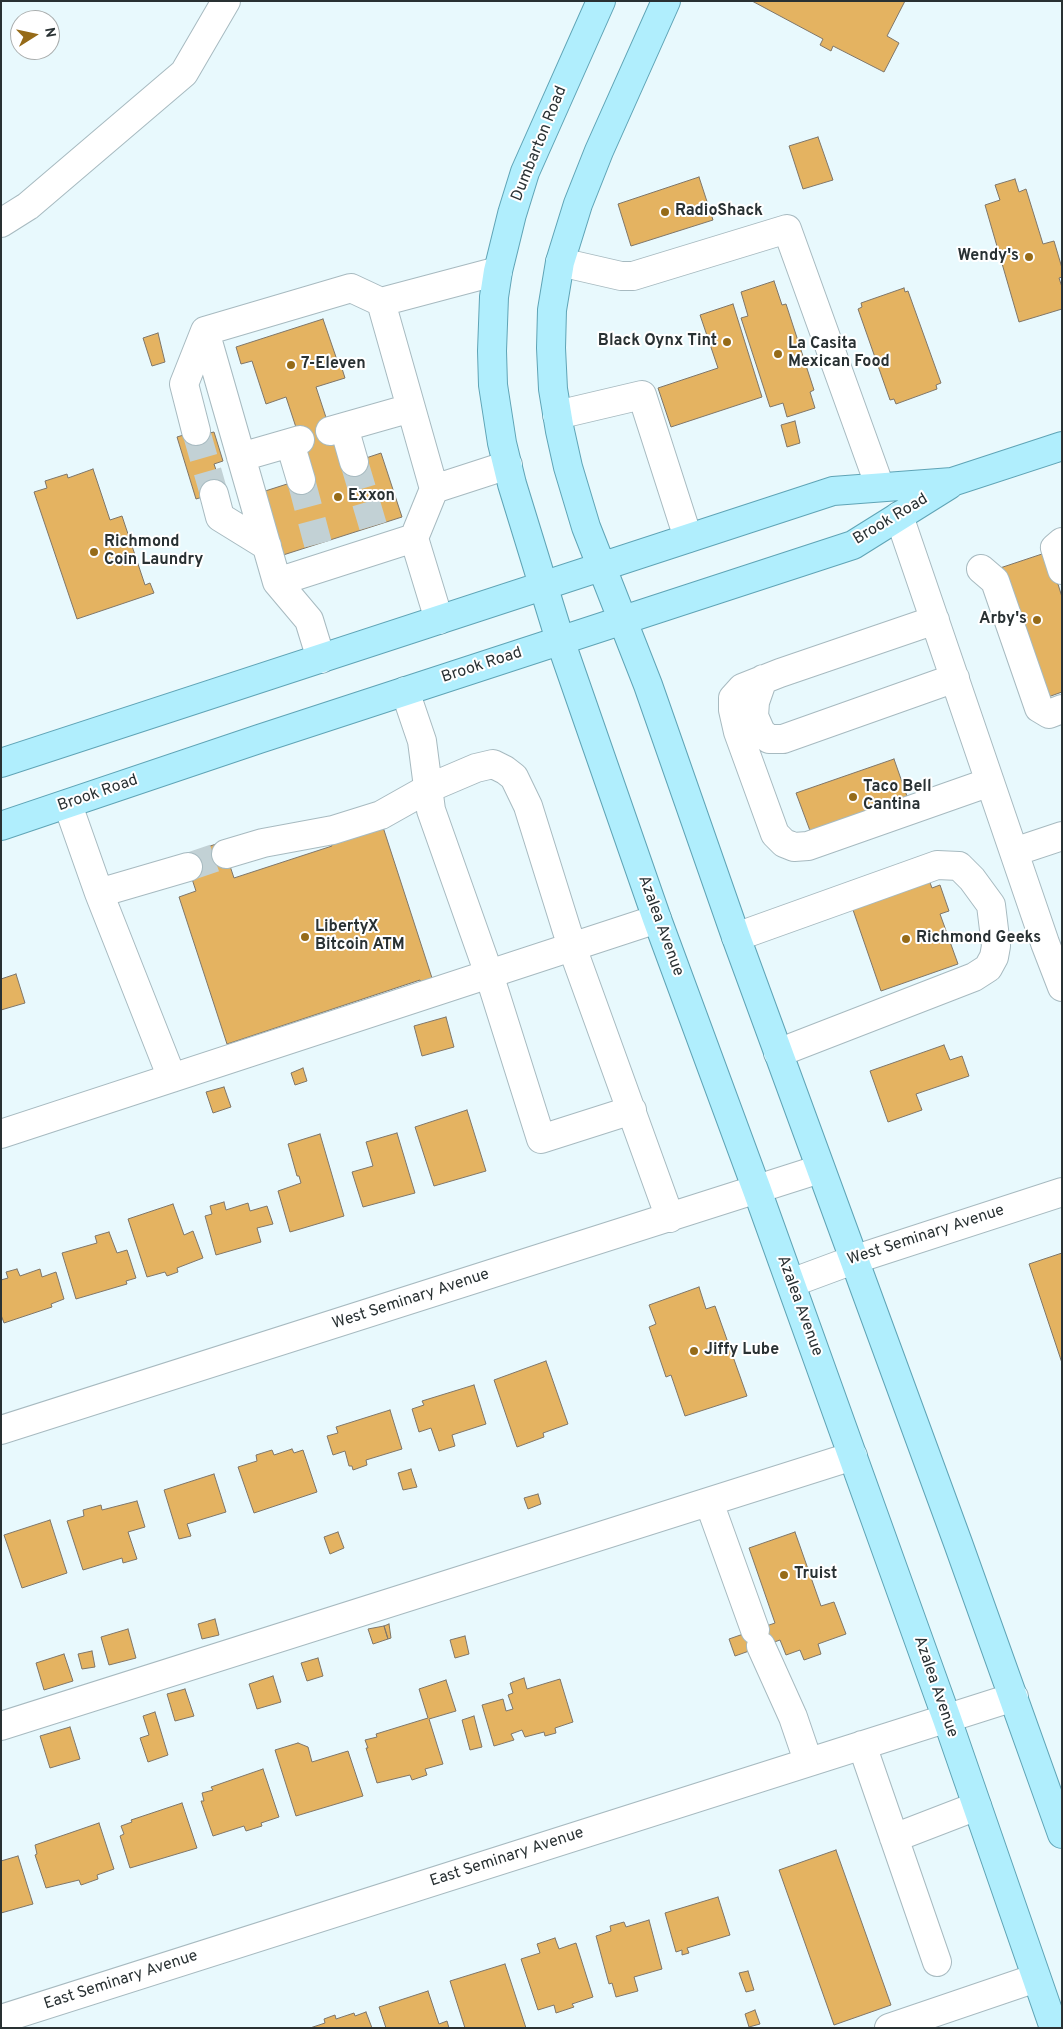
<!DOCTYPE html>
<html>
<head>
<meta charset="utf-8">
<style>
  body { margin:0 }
  #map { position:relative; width:1063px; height:2029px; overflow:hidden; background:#e8f9fd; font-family:Overpass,sans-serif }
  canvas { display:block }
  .frame { position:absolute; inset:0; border:2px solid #293133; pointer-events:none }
  .north { position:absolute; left:10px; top:10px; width:50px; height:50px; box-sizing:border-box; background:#fff; border:1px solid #a9adad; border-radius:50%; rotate:80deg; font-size:14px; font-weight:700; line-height:20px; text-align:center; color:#293133 }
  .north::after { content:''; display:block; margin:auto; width:18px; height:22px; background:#966b18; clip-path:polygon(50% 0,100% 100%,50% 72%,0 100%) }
</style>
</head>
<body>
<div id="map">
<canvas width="1063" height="2029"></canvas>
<div class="frame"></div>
<div class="north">N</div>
</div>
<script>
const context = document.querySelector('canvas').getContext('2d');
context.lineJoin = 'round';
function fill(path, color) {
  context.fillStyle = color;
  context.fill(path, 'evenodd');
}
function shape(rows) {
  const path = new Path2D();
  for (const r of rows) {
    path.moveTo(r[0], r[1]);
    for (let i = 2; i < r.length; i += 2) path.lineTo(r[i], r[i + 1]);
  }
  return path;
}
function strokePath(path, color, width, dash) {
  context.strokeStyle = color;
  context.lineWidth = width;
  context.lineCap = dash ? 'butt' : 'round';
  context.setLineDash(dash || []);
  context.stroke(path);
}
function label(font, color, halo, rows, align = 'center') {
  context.font = font + ' Overpass,sans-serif';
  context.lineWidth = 4;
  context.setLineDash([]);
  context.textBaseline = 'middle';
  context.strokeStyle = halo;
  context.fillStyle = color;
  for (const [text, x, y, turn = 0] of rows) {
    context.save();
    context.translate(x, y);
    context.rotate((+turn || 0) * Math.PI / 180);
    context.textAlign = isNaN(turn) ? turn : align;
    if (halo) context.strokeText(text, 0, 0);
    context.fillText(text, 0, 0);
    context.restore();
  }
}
const building = shape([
  [752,1,905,1,887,36,899,43,884,72,833,46,831,51,820,45,823,39,752,1],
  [818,137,833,180,803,189,789,146,818,137],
  [699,177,713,220,631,246,618,204,699,177],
  [1015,179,1019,192,1026,189,1043,244,1054,241,1062,268,1062,277,1059,278,1062,287,1062,309,1019,322,985,205,1000,200,995,185,1015,179],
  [774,281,782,305,786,304,814,390,810,392,815,408,787,417,783,403,770,407,741,318,748,316,741,292,774,281],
  [904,288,905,292,908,291,941,383,936,385,937,389,896,404,894,399,890,400,858,309,862,307,861,303,904,288],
  [733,304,762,397,671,427,658,388,718,368,700,315,733,304],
  [323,319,337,360,339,359,345,378,316,387,342,466,381,453,402,517,280,556,259,493,312,476,286,397,266,404,252,361,241,364,236,347,323,319],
  [158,333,165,362,152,366,143,338,158,333],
  [795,421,800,443,787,447,781,425,795,421],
  [203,429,205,434,214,432,223,461,214,464,223,491,196,499,177,437,203,429],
  [93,469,110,520,122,516,145,585,150,583,154,593,77,619,34,492,47,488,45,481,67,474,68,478,93,469],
  [1048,552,1062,597,1062,692,1048,697,1031,644,1021,647,997,569,1048,552],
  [894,759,909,802,812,836,796,793,894,759],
  [382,824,432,978,421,982,420,980,227,1044,179,897,196,891,184,855,222,842,234,878,332,846,330,841,382,824],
  [929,880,932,888,940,885,949,911,940,914,958,964,881,991,852,907,929,880],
  [16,974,25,1003,1,1010,1,979,16,974],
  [446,1017,454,1047,422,1056,414,1026,446,1017],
  [944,1045,950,1060,962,1056,969,1076,916,1094,922,1110,888,1122,870,1071,944,1045],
  [303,1068,307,1081,295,1085,291,1073,303,1068],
  [224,1087,231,1107,213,1113,206,1092,224,1087],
  [467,1110,486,1171,434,1186,415,1127,467,1110],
  [397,1133,415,1193,363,1207,352,1172,373,1166,366,1142,397,1133],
  [320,1134,344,1216,290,1232,278,1191,301,1183,299,1176,297,1176,288,1144,320,1134],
  [224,1202,226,1210,248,1203,250,1211,267,1206,273,1224,257,1228,261,1242,216,1255,205,1216,212,1214,210,1206,224,1202],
  [173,1204,184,1235,193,1231,203,1258,177,1268,178,1272,167,1276,165,1272,147,1277,128,1219,173,1204],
  [109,1232,117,1253,127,1250,136,1278,126,1281,127,1284,76,1299,62,1253,97,1243,95,1236,109,1232],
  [1062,1253,1062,1363,1029,1264,1062,1253],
  [17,1269,20,1276,40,1269,42,1277,56,1272,64,1299,51,1304,52,1307,4,1323,1,1315,1,1280,8,1278,6,1272,17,1269],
  [699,1287,706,1309,715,1306,747,1396,685,1416,671,1375,666,1377,649,1327,656,1324,649,1305,699,1287],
  [546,1361,568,1424,543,1433,544,1437,517,1447,494,1380,546,1361],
  [474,1385,486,1424,452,1435,455,1446,439,1451,431,1428,419,1432,412,1409,424,1405,422,1401,474,1385],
  [390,1410,402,1449,366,1460,367,1465,353,1470,352,1466,349,1466,345,1451,333,1455,327,1436,338,1433,336,1427,390,1410],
  [292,1449,294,1453,303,1450,317,1492,254,1513,238,1467,257,1461,256,1455,272,1450,274,1455,292,1449],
  [411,1469,417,1487,403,1490,398,1473,411,1469],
  [214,1474,226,1512,187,1524,191,1536,179,1539,164,1490,214,1474],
  [538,1494,541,1504,528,1509,524,1498,538,1494],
  [137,1501,145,1527,128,1532,137,1559,123,1563,122,1558,83,1570,67,1521,84,1516,83,1510,101,1505,102,1510,137,1501],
  [50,1520,67,1573,22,1588,4,1535,50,1520],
  [338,1532,344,1548,330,1554,324,1537,338,1532],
  [795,1532,821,1606,834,1602,846,1634,818,1644,821,1654,804,1660,800,1650,786,1655,780,1640,735,1656,729,1639,775,1623,749,1548,795,1532],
  [215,1619,219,1635,202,1639,198,1624,215,1619],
  [389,1624,391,1638,388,1639,384,1626,389,1624],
  [384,1626,388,1639,373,1644,368,1629,384,1626],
  [128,1629,136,1658,109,1665,101,1637,128,1629],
  [465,1636,469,1654,455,1658,450,1640,465,1636],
  [92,1651,95,1667,82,1669,78,1654,92,1651],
  [64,1654,73,1681,44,1690,36,1663,64,1654],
  [318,1658,323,1676,307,1681,301,1663,318,1658],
  [273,1676,281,1702,257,1709,249,1684,273,1676],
  [524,1678,527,1689,560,1679,573,1722,555,1728,556,1733,545,1736,544,1732,525,1737,522,1730,511,1734,514,1740,494,1746,482,1705,503,1699,506,1711,513,1709,508,1695,513,1693,510,1683,524,1678],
  [446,1680,456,1711,429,1719,443,1764,425,1769,427,1775,412,1780,410,1775,377,1783,366,1748,368,1748,365,1740,377,1737,376,1734,428,1718,419,1689,446,1680],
  [185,1689,194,1716,175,1721,167,1694,185,1689],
  [155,1712,168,1755,148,1762,140,1738,149,1735,143,1716,155,1712],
  [474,1716,482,1747,470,1750,462,1720,474,1716],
  [70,1727,80,1759,50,1768,40,1736,70,1727],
  [298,1743,308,1747,312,1762,348,1751,363,1796,296,1816,275,1750,298,1743],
  [263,1769,279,1817,261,1823,262,1826,246,1831,244,1826,213,1836,201,1801,204,1801,202,1793,213,1790,211,1787,263,1769],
  [182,1803,197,1848,130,1868,120,1836,124,1834,121,1826,132,1822,131,1820,182,1803],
  [99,1823,114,1869,97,1875,98,1879,81,1885,79,1880,46,1888,35,1855,37,1854,35,1845,99,1823],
  [836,1850,891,2005,834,2025,779,1870,836,1850],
  [18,1856,33,1904,1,1913,1,1861,18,1856],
  [718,1897,730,1935,687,1948,689,1953,682,1955,682,1950,676,1952,665,1913,718,1897],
  [649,1920,662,1969,634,1977,638,1991,616,1997,612,1983,609,1984,596,1936,611,1931,610,1926,624,1922,626,1927,649,1920],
  [555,1938,559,1949,576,1943,593,1997,572,2004,574,2007,556,2013,554,2005,538,2010,521,1959,540,1953,537,1944,555,1938],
  [505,1964,526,2028,465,2028,450,1981,505,1964],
  [748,1971,754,1990,746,1992,739,1973,748,1971],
  [428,1991,439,2024,447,2021,449,2028,386,2028,379,2007,428,1991],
  [755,2010,760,2024,749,2027,745,2014,755,2010],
  [366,2012,372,2028,310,2028,325,2023,324,2019,335,2015,336,2019,354,2013,355,2016,366,2012]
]);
fill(building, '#e4b361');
strokePath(building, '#7f7669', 1);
strokePath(shape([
  [196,431,214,494],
  [354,462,373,526],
  [301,480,318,544],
  [188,867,226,854]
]), '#c2d1d5', 28, [28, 14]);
const minor = shape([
  [1,223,28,206,184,73,226,1],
  [560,262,621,276,633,276,787,229,880,487],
  [557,415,642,395,688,538],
  [344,427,354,462],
  [196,431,184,384,205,331],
  [330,431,411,408],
  [290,443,301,480],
  [241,457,300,440],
  [434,489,508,465],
  [214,494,220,517,267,546],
  [899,516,1045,943,1062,987],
  [414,538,439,620],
  [1062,542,1055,548,1062,570],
  [981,569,995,581,1039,708,1049,714,1062,709],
  [277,582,414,538,434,489,381,302],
  [935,620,780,673,742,688,733,698,733,710,738,732,775,834,784,843,794,847,808,846,990,782],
  [321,659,309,620,277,582,205,331,351,288,381,302,498,271],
  [763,679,755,702,754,716,761,732,769,739,783,739,955,678],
  [405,691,422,741,431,810,489,974,541,1139,632,1110],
  [68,805,99,893,172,1078],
  [1014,852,1062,836],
  [226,854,263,843,333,830,381,815,429,788,476,768,493,764,505,770,514,777,528,806,572,947,670,1218],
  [99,893,188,867],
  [736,937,937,865,959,866,972,879,991,905,996,946,994,957,988,968,974,977,778,1053],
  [1,1134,657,919],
  [791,1283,853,1260,1062,1192],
  [1,1430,820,1169],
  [709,1502,755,1630],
  [761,1646,793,1717,808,1761],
  [1,1726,853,1456],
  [862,1745,937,1962],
  [894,1838,977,1806],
  [1,2019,1014,1697],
  [889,2028,1036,1978]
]);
const major = shape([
  [601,1,525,172,512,214,498,271,494,297,492,351,493,385,502,443,512,484,560,640,657,919,757,1190,947,1719,1054,2028],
  [666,1,599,151,578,204,560,262,552,310,551,348,553,389,560,431,568,467,586,527,648,685,736,937,958,1543,1062,1834],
  [1,763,833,491,952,482,1062,446],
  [1,826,259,739,853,545,949,485]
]);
strokePath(minor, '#a7bac0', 30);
strokePath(major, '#5fa4b6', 30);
strokePath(minor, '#fff', 28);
strokePath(major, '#b0eefd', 28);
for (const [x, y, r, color] of [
  [665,212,5,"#966b18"],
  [1029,257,5,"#966b18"],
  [727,342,5,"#966b18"],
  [778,354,5,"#966b18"],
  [291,365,5,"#966b18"],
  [338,497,5,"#966b18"],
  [94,552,5,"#966b18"],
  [1037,620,5,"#966b18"],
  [853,797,5,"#966b18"],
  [305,937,5,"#966b18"],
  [906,939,5,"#966b18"],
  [694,1351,5,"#966b18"],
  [784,1575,5,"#966b18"]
]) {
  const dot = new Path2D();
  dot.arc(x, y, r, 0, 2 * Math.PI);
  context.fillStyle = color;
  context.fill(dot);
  strokePath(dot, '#fff', 2);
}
label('16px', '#293133', '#fff', [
  ["Dumbarton Road",540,144,-68],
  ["Brook Road",891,520,-31],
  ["Brook Road",482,666,-18],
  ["Brook Road",98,794,-19],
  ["Azalea Avenue",660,926,70],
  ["West Seminary Avenue",926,1236,-18],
  ["West Seminary Avenue",411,1300,-18],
  ["Azalea Avenue",799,1306,70],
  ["Azalea Avenue",935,1687,71],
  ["East Seminary Avenue",507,1858,-18],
  ["East Seminary Avenue",121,1981,-18]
]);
label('bold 16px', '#293133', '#fff', [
  ["RadioShack",675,212],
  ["Wendy's",1019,257,"right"],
  ["Black Oynx Tint",717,342,"right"],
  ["La Casita",788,345],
  ["Mexican Food",788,363],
  ["7-Eleven",301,365],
  ["Exxon",348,497],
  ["Richmond",104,543],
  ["Coin Laundry",104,561],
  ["Arby's",1027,620,"right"],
  ["Taco Bell",863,788],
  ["Cantina",863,806],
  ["LibertyX",315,928],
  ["Bitcoin ATM",315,946],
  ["Richmond Geeks",916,939],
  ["Jiffy Lube",704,1351],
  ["Truist",794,1575]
], 'left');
</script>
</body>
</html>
